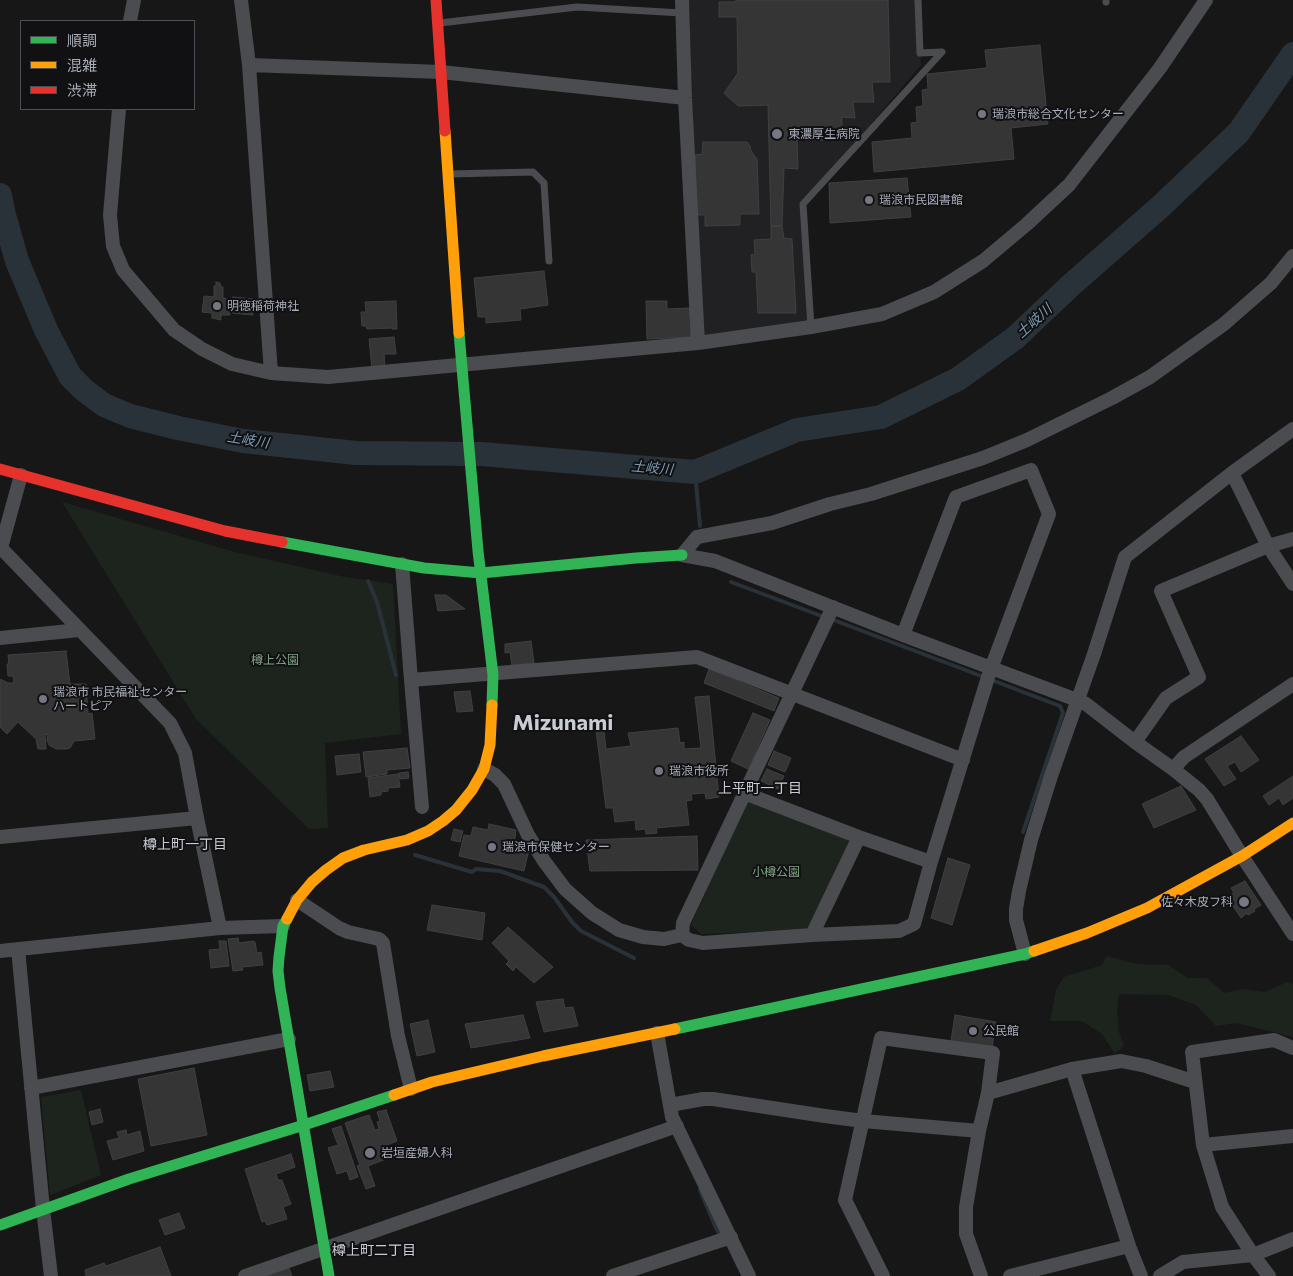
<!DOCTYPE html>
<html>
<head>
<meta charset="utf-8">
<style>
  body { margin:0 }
  #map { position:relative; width:1293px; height:1276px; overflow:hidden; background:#171717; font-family:Commissioner,"Noto Sans JP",sans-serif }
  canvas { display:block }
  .legend { position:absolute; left:20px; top:20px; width:175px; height:90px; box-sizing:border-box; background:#111113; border:1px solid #4d4f55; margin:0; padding:6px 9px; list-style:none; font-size:15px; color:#a8adb8 }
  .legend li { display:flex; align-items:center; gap:10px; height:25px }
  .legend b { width:25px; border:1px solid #4d4f55 }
</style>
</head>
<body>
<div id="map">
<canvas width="1293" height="1276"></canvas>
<ul class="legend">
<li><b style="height:6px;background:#30b455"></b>順調</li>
<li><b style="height:6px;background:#ff9f0a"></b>混雑</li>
<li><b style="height:6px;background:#e5322d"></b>渋滞</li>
</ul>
</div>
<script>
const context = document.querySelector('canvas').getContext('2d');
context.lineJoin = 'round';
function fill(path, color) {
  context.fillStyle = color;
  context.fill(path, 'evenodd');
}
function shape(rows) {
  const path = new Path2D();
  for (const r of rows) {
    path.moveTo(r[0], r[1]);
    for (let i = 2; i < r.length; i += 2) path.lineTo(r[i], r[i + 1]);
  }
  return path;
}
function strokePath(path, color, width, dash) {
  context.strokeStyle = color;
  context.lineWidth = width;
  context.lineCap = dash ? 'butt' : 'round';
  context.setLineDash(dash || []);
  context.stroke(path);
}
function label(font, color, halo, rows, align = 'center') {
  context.font = font + ' Commissioner,"Noto Sans JP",sans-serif';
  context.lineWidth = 4;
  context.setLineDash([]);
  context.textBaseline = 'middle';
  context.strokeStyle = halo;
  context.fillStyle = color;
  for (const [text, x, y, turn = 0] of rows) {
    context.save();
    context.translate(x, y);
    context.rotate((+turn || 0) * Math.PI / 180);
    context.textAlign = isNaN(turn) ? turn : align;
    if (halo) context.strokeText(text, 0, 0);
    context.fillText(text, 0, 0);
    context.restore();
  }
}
fill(shape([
  [689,0,918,0,921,65,803,204,811,327,698,336]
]), '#212123');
fill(shape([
  [62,502,235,552,345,577,393,584,401,734,325,743,328,828,309,829,196,719],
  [747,800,851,841,810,930,701,934,691,925],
  [1107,956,1136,964,1168,965,1188,978,1207,978,1224,993,1242,989,1265,992,1287,982,1293,984,1293,1037,1237,1023,1216,1026,1196,1005,1168,995,1119,994,1117,1011,1119,1032,1124,1046,1115,1054,1102,1034,1082,1021,1050,1021,1056,990,1064,977,1102,965],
  [81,1090,101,1175,50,1195,41,1097]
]), '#1d241e');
strokePath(shape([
  [695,472,700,526],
  [368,581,377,602,396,675],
  [731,582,824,617],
  [831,619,1060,706,1063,713,1023,832],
  [415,855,472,872,476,869,500,871,544,887,554,897,572,922,581,931,634,958],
  [700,1190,716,1228,721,1236]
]), '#2a3239', 4);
strokePath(shape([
  [0,195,4,215,17,261,46,330,70,376,84,390,104,405,130,416,178,428,243,441,356,453,481,454,695,472,797,430,881,417,958,379,1015,338,1070,286,1160,207,1239,132,1293,54]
]), '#2a3239', 24);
const building = shape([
  [736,0,888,0,890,82,872,82,874,102,853,102,855,118,842,117,842,130,827,130,828,140,797,140,798,169,784,168,782,226,771,226,768,105,738,106,724,93,738,73,737,17,719,17,719,2,736,2,736,0],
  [1040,45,1048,124,1011,128,1014,159,874,172,872,142,912,138,911,123,917,122,916,107,923,106,922,90,928,89,927,74,987,68,985,50,1040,45],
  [703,142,747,142,750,146,751,151,757,159,759,214,740,214,740,225,705,226,705,215,696,215,695,155,702,154,703,142],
  [907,178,911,217,830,223,829,183,907,178],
  [771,226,782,226,784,238,792,239,796,313,758,313,756,272,752,272,751,255,755,254,754,240,771,239,771,226],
  [544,271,548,305,520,309,521,320,486,323,486,317,478,317,474,278,544,271],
  [216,282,220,283,221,287,223,287,223,298,231,299,230,315,221,315,221,320,212,318,212,313,202,312,204,296,214,297,214,286,216,286,216,282],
  [233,297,253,299,253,315,232,313,233,297],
  [396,301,397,329,392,329,392,328,367,329,366,326,362,326,361,312,366,312,365,302,396,301],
  [646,301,667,301,667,309,690,308,691,337,647,339,646,301],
  [394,337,396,354,384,354,385,368,372,369,369,339,394,337],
  [435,595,446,595,465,609,438,611,435,595],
  [531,641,534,663,512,665,510,652,505,653,505,644,531,641],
  [66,651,70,684,86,684,88,714,92,713,95,739,74,741,70,748,66,749,56,749,49,745,47,740,48,734,45,735,46,749,38,749,36,739,18,722,7,734,0,727,0,679,8,683,14,683,13,676,8,676,7,664,9,664,8,655,66,651],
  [709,669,779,698,774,711,704,683,709,669],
  [470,691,473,711,457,712,454,692,470,691],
  [709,696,719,797,706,799,705,793,691,794,692,800,686,801,689,825,656,828,657,833,646,834,645,829,636,830,635,820,615,822,613,808,606,808,595,723,603,722,606,749,631,746,628,733,678,728,680,743,684,742,684,749,701,748,695,697,709,696],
  [753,713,770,720,748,769,731,761,753,713],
  [1241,736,1259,760,1241,772,1235,762,1227,766,1236,779,1224,786,1205,759,1241,736],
  [407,748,410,768,387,770,387,774,366,777,363,752,407,748],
  [774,751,791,758,785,772,768,765,774,751],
  [359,754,361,772,337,775,335,756,359,754],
  [767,769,784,776,778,789,761,781,767,769],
  [408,772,409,778,400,779,399,773,408,772],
  [398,774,400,787,388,788,388,791,381,792,381,795,370,797,368,778,398,774],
  [1293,776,1293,798,1283,805,1279,798,1269,805,1263,796,1293,776],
  [1181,786,1196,810,1154,828,1142,804,1181,786],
  [489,824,516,830,514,845,529,849,524,871,459,856,464,835,471,836,473,827,488,830,489,824],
  [454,829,463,831,460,842,451,840,454,829],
  [697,836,698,870,590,871,586,840,697,836],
  [948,858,970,865,952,925,931,918,948,858],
  [1245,881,1261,905,1254,909,1255,911,1248,915,1247,913,1241,918,1227,897,1234,893,1231,888,1245,881],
  [432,905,485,913,482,940,427,930,432,905],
  [508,927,553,967,534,983,516,967,513,971,506,964,509,961,492,943,508,927],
  [238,938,239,943,253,941,255,942,257,953,261,952,263,965,242,967,243,970,233,971,228,939,238,938],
  [219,941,226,941,229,966,211,968,209,950,220,949,219,941],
  [563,999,565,1008,573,1007,578,1026,544,1032,536,1002,563,999],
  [523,1015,530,1038,471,1048,465,1024,523,1015],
  [955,1015,996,1022,992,1048,951,1041,955,1015],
  [428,1020,435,1052,417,1056,410,1024,428,1020],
  [194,1068,207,1135,151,1146,138,1079,194,1068],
  [330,1071,334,1087,310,1091,307,1075,330,1071],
  [100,1109,103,1122,92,1125,89,1112,100,1109],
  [386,1110,397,1141,382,1147,386,1159,368,1166,375,1186,366,1189,357,1166,360,1165,345,1123,369,1115,375,1130,379,1129,377,1122,380,1121,377,1112,386,1110],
  [341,1126,358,1177,350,1180,347,1171,337,1174,328,1148,338,1145,332,1129,341,1126],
  [126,1130,127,1135,140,1131,144,1151,113,1160,107,1141,119,1138,117,1132,126,1130],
  [291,1154,295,1167,276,1174,278,1180,282,1180,291,1204,283,1207,287,1219,267,1225,265,1221,262,1222,245,1169,291,1154],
  [179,1213,185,1228,165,1235,159,1220,179,1213],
  [160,1247,171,1276,86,1276,85,1270,104,1263,106,1266,160,1247],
  [289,1268,292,1276,266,1276,289,1268]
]);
fill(building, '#353536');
strokePath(building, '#3f4043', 1);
strokePath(shape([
  [1106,0,1106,2],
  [440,23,577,7,682,13],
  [449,174,533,172,544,183,549,261],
  [811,327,803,204,942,52,920,53,918,0]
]), '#4b4c50', 7);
strokePath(shape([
  [241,0,249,65,271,373],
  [682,0,685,98,698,343],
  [130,21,134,0],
  [249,65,441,72,685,98],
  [119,109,110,215,113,246,123,270,174,330,202,349,232,364,271,373,328,377,698,343,811,327,882,314,934,292,983,261,1027,224,1069,185,1160,68,1206,0],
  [21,475,1,548,170,723,185,753,197,818,220,928],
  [1293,539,1268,546,1293,584],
  [682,555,715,561,903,635,1077,700,1086,704,1135,742,1173,769,1199,790,1207,799,1242,856,1293,934],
  [682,555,697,537,772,523,830,504,871,494,983,458,1027,440,1112,398,1150,377,1224,324,1271,283,1293,256],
  [402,564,411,680,422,807],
  [0,638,79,630],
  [411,680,697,657,963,760],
  [1135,742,1166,698,1199,677,1161,591,1268,546,1232,473],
  [484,769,495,775,504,784,528,835,544,861,565,889,592,913,619,930,643,937,664,939,682,935],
  [1173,769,1184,757,1293,684],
  [744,793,859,837,931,862],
  [0,837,197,818],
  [297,900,339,928,348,932,379,939,383,943,398,1036,411,1089],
  [682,935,689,940,703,943,812,935,899,931,914,924,931,862,989,674,1049,514,1031,470,956,497,903,635],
  [682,935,683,923,833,607],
  [812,935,859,837],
  [18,949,43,1209,51,1276],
  [0,951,220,928,283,926],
  [1025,954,1016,920,1016,909,1019,891,1031,840,1051,776,1094,654,1125,557,1232,473,1293,429],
  [657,1033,672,1117,749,1276],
  [1072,1069,1129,1246,1141,1276],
  [31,1088,289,1039],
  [988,1093,1072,1069,1121,1061,1146,1066,1195,1082],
  [670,1105,703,1099,713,1099,825,1116,863,1121,979,1131],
  [1203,1145,1293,1136],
  [245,1276,677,1126],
  [613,1276,731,1237],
  [883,1276,845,1200,881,1038,993,1053,988,1093,979,1131,966,1207,966,1234,981,1276],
  [1010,1276,1129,1246],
  [1160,1276,1183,1262,1253,1255,1293,1239],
  [1269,1276,1253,1255,1222,1207,1203,1145,1192,1052,1274,1040,1293,1048]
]), '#4b4c50', 14);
strokePath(shape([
  [459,333,478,551,493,675,492,705],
  [282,542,424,568,481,573,636,558,682,555],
  [287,919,283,926,279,957,278,971,280,988,329,1276],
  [675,1029,1025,954,1034,951],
  [0,1225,129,1179,304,1125,394,1095]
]), '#30b455', 11);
strokePath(shape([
  [445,131,459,333],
  [287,919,297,900,312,882,326,870,343,858,364,850,407,840,428,831,443,821,456,810,472,790,484,769,490,745,492,705],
  [1034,951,1087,933,1147,908,1242,856,1293,823],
  [394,1095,432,1082,543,1056,675,1029]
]), '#ff9f0a', 11);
strokePath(shape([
  [436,0,445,131],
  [0,469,225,531,282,542]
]), '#e5322d', 11);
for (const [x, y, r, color] of [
  [982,114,5,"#757880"],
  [777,134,6,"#757880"],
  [869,200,5,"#757880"],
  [217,306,5,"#757880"],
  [43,699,5,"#757880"],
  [659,771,5,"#757880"],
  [492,847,5,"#757880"],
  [1244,902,6,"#757880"],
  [973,1031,5,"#757880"],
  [370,1153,6,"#757880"]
]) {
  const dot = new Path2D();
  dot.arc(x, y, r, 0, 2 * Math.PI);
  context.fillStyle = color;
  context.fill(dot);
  strokePath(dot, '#111113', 2);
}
label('12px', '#a8adb8', '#111113', [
  ["瑞浪市総合文化センター",992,114],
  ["東濃厚生病院",788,134],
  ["瑞浪市民図書館",879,200],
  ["明徳稲荷神社",227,306],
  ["瑞浪市 市民福祉センター",53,692],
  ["ハートピア",53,706],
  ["瑞浪市役所",669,771],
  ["瑞浪市保健センター",502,847],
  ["佐々木皮フ科",1233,902,"right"],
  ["公民館",983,1031],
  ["岩垣産婦人科",381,1153]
], 'left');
label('12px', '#7fa381', '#111113', [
  ["樽上公園",275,660],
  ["小樽公園",776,872]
]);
label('italic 14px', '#7f9bb3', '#111113', [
  ["土岐川",1034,321,-42],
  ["土岐川",248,440,9],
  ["土岐川",652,468,5]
]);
label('14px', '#c9ccd4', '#111113', [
  ["上平町一丁目",760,788],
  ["樽上町一丁目",185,844],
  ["樽上町二丁目",374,1250]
]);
label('bold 22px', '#c9ccd4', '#111113', [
  ["Mizunami",563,723]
]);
</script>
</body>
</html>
